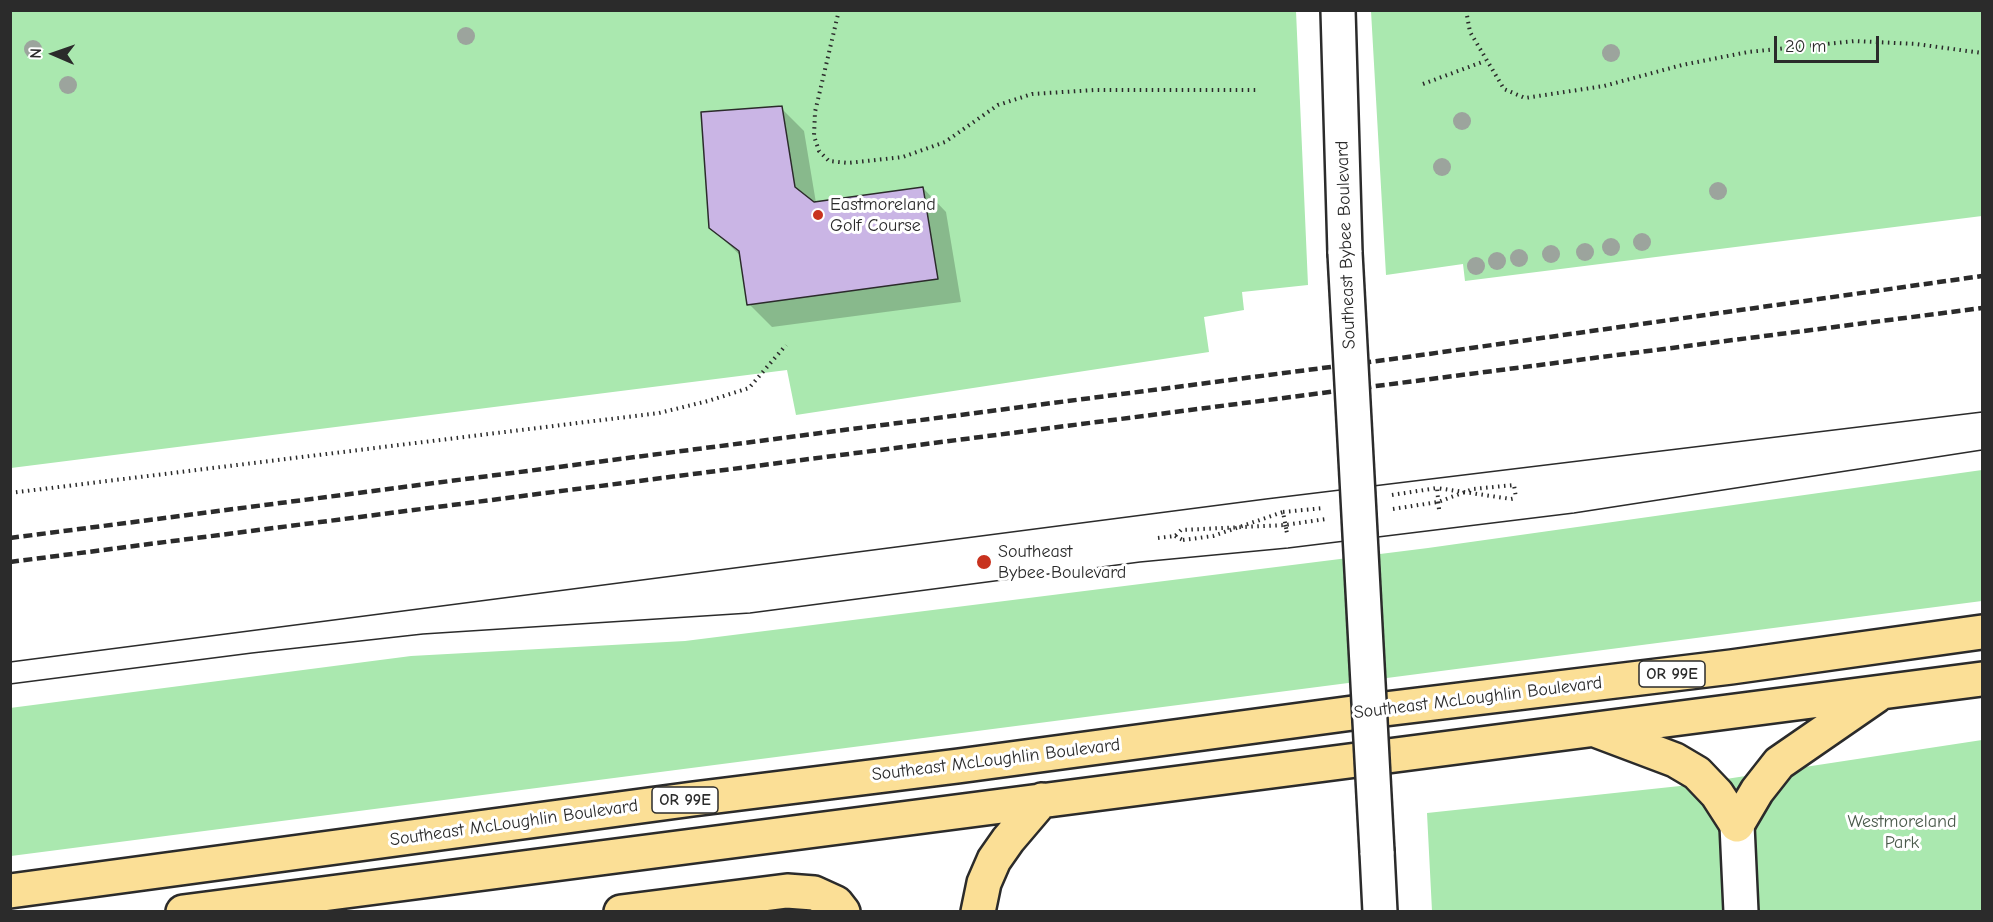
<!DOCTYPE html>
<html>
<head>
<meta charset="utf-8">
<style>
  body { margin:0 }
  #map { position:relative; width:1993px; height:922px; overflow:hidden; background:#fff; font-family:"Comic Neue",sans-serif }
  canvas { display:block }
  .frame { position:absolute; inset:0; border:12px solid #2b2b2b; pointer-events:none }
  .north { position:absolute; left:24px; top:24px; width:60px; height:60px; -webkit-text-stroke:4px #fff; paint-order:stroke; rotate:272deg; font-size:16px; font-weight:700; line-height:24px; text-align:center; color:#2b2b2b }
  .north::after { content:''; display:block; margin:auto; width:21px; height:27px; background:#2b2b2b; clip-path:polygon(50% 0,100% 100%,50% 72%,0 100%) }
  .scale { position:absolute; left:1774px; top:36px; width:105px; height:27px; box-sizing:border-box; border:3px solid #2b2b2b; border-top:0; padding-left:8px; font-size:18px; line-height:21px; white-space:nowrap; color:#2b2b2b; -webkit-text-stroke:4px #fff; paint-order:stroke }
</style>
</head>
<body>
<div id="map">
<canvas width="1993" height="922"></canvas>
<div class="frame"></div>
<div class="north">N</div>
<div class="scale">20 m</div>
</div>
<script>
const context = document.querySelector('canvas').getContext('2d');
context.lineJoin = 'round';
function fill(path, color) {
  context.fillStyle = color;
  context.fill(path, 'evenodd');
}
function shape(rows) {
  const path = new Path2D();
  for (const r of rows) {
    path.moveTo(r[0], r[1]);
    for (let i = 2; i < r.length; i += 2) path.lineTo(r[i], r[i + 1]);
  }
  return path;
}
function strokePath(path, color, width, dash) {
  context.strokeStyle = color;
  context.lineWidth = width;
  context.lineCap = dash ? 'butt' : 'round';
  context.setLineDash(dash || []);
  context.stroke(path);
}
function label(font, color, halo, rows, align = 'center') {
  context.font = font + ' "Comic Neue",sans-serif';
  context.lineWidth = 6;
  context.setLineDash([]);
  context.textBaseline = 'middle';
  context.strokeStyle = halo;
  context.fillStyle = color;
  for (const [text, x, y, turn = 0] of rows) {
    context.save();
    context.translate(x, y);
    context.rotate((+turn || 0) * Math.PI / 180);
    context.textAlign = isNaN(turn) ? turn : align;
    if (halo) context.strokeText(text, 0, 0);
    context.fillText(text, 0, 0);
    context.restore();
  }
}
fill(shape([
  [10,11,1296,11,1308,285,1242,292,1244,310,1204,317,1209,352,796,415,787,370,11,468],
  [1371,11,1982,11,1982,216,1465,281,1463,264,1386,275],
  [1982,470,1982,601,11,856,10,708,411,656,685,641,1428,548],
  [1982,740,1982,911,1432,911,1427,813,1680,786]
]), '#aae8af');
fill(shape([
  [781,108,804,131,816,203,923,188,946,212,961,302,772,327,749,304,742,257,710,227]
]), '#0003');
const building = shape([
  [782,106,795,187,814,202,923,187,938,279,747,305,739,251,709,228,701,112,782,106]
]);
fill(building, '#cab5e5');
strokePath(building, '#2b2b2b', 1.5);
const secondary = shape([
  [1338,10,1345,253],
  [1737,825,1741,912],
  [1377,852,1380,912]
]);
const highway = shape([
  [1598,731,1675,760,1697,773,1717,794,1737,825,1757,791,1779,763,1876,696],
  [10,891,693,799,958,766,1360,712,1731,667,1982,632],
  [183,912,1982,679],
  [621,912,787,891,814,893,836,903,843,912],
  [978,912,984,883,994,860,1008,840,1042,800]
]);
strokePath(secondary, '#2b2b2b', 38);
strokePath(highway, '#2b2b2b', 38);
strokePath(shape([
  [741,10,741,12],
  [839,10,815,112,814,136,819,151,829,161,848,163,903,157,945,142,998,105,1032,94,1095,90,1256,90],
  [1466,10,1470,32,1504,89,1525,98,1604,86,1682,65,1748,52,1855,41,1916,44,1982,53],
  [1423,84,1485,61],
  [10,493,659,413,708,401,749,388,786,345],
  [1392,495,1437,488],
  [1438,502,1439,509],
  [1393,509,1438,502,1473,489,1514,485,1516,498],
  [1283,512,1324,508],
  [1285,525,1287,533],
  [1175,536,1183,540],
  [1158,538,1175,536,1181,530,1285,525,1326,519]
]), '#2b2b2b', 4, [1.5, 4.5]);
strokePath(secondary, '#fff', 33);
strokePath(highway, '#fbdf96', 33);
strokePath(shape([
  [10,662,1266,499,1982,412],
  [10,684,252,653,423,634,750,613,1140,562,1288,548,1574,513,1982,450]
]), '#2b2b2b', 1.5);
strokePath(shape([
  [10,538,1400,358,1982,276],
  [10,562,1982,308]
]), '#2b2b2b', 4.5, [9, 4.5]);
const secondaryBridge = shape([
  [1345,253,1377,852]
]);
strokePath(secondaryBridge, '#2b2b2b', 38, []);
strokePath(shape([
  [1439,509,1437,488,1511,499,1516,498],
  [1183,540,1213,536,1283,512,1287,533]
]), '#2b2b2b', 4, [1.5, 4.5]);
strokePath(secondaryBridge, '#fff', 33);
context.fillStyle = '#9ca49d';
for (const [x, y] of [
  [466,36],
  [33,49],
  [1611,53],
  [68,85],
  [1462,121],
  [1442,167],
  [1718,191],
  [1642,242],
  [1611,247],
  [1585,252],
  [1551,254],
  [1519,258],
  [1497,261],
  [1476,266]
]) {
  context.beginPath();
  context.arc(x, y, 9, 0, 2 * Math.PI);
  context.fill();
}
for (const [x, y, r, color] of [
  [818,215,6,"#c8321e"],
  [984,562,8,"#c8321e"]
]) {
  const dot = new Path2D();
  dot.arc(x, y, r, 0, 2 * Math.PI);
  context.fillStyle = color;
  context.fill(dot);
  strokePath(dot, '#fff', 2);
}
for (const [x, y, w] of [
  [1672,674,66],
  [685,800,66]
]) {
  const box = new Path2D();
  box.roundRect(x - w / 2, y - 13, w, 26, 4.5);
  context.fillStyle = '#fff';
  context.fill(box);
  strokePath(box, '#2b2b2b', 1.5);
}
label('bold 16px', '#2b2b2b', null, [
  ["OR 99E",1672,674],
  ["OR 99E",685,800]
]);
label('18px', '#2b2b2b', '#fff', [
  ["Eastmoreland",830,205],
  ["Golf Course",830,226],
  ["Southeast",998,552],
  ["Bybee Boulevard",998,573]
], 'left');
label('18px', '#2b2b2b', '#fff', [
  ["Southeast Bybee Boulevard",1346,245,-92],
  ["Southeast McLoughlin Boulevard",1478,698,-7],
  ["Southeast McLoughlin Boulevard",996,760,-7],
  ["Southeast McLoughlin Boulevard",514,823,-8]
]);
label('18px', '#4b5a4c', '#fff', [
  ["Westmoreland",1902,822],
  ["Park",1902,843]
]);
</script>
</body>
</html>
